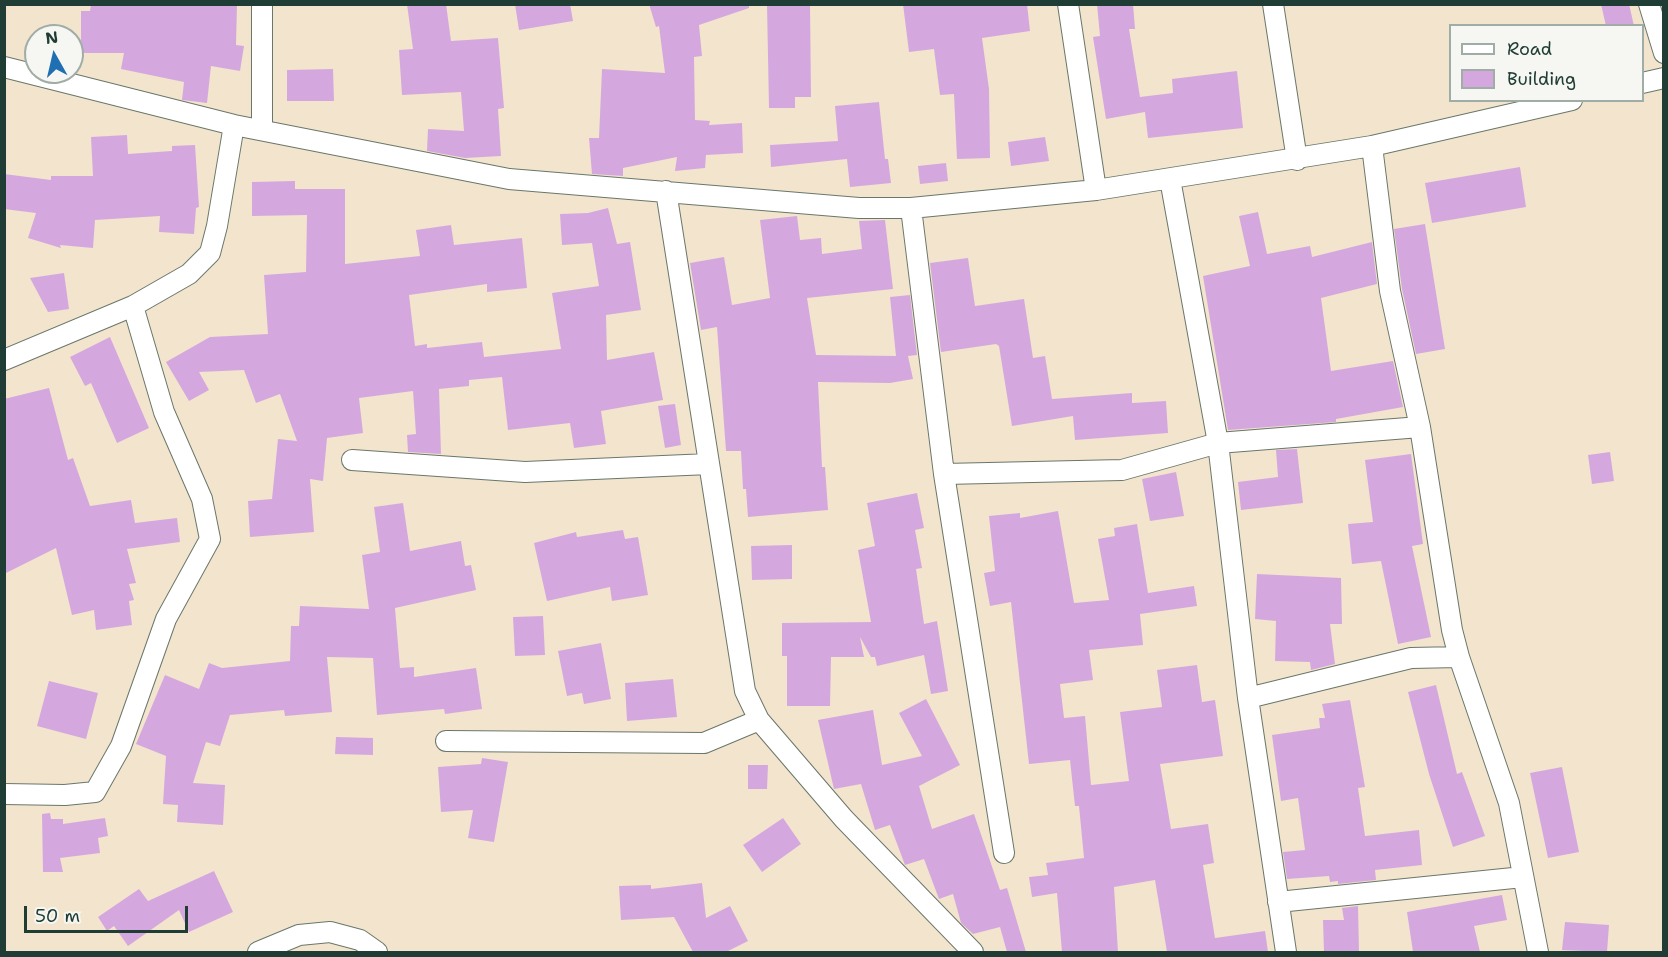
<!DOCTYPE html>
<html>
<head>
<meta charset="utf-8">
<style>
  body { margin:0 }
  #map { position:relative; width:1668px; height:957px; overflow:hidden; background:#f3e4cd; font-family:"Shantell Sans",sans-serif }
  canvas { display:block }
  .frame { position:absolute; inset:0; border:6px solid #1f3d34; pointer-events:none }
  .legend { position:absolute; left:1449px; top:24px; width:195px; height:78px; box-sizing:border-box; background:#f6f6f2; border:2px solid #a0aca6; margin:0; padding:8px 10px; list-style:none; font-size:18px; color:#1f3d34 }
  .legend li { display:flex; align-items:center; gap:12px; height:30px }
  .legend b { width:30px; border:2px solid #a0aca6 }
  .north { position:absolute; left:24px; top:24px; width:60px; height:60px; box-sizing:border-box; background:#f6f6f2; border:2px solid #a0aca6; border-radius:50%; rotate:352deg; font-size:16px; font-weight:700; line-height:24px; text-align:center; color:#1f3d34 }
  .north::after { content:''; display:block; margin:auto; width:21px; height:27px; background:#1f6fb2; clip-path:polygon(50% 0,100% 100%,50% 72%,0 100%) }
  .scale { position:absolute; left:24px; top:906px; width:164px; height:27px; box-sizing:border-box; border:3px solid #1f3d34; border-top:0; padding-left:8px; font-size:18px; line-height:21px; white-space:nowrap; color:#1f3d34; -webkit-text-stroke:4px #f6f6f2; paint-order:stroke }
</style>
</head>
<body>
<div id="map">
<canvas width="1668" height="957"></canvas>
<div class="frame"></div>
<ul class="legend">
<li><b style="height:8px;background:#fff"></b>Road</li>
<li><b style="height:16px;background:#d4a8df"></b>Building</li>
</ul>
<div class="north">N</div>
<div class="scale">50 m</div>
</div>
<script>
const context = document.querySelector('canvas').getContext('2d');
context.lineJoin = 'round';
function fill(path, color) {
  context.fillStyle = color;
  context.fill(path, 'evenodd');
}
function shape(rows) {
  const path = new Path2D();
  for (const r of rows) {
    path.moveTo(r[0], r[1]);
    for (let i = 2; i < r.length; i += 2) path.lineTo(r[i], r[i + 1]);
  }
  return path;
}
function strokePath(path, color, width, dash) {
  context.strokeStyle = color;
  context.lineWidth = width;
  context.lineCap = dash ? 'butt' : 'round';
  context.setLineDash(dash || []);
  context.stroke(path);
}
fill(shape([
  [91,4,237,4,236,45,244,46,240,71,211,66,207,103,182,100,184,82,121,69,124,53,81,53,81,11,90,11],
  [407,4,446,4,451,41,498,38,504,108,498,109,501,156,465,158,427,151,428,129,464,131,461,92,402,95,399,50,413,49],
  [515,4,570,4,573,21,519,30],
  [649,4,749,4,749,8,699,25,702,56,694,57,695,120,710,121,709,125,742,123,743,153,706,155,705,168,675,171,677,157,623,168,623,176,592,174,589,138,599,138,602,69,665,73,659,26,656,27],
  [767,4,810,4,811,97,795,97,795,108,769,108],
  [903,4,1027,4,1030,31,982,38,989,89,990,158,957,159,954,94,940,95,934,49,909,52],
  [1097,4,1133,4,1135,29,1129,29,1140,97,1173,93,1172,79,1237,71,1243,128,1148,138,1145,112,1106,119,1093,37,1100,36],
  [1601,4,1629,4,1634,26,1606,26],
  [333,69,334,101,287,101,287,70],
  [879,102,885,159,888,159,891,183,850,187,847,159,771,167,770,145,838,141,835,106],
  [127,135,128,154,172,151,172,146,195,145,199,207,196,208,194,234,159,232,160,216,95,220,93,248,60,245,61,248,28,238,36,213,4,209,4,174,51,180,51,176,93,176,91,137],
  [1045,137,1049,161,1011,166,1008,142],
  [946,163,948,181,920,184,918,166],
  [1520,167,1526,207,1432,223,1425,183],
  [295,181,295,189,345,189,345,264,420,256,416,230,451,225,454,245,522,238,527,288,487,292,487,284,409,295,415,346,427,344,427,348,482,342,484,357,561,349,552,293,599,286,592,243,562,245,560,214,588,213,608,208,617,244,630,242,641,310,606,315,607,360,654,352,663,400,601,411,606,444,574,448,570,423,508,430,502,377,469,380,469,386,439,389,441,454,408,452,407,435,416,434,413,391,359,398,363,433,327,438,323,481,310,479,314,532,250,537,248,501,272,499,278,439,297,441,280,394,256,403,244,370,199,372,209,390,189,401,166,362,210,337,268,334,264,275,306,272,307,215,252,216,252,182],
  [1258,212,1267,254,1310,246,1312,257,1372,242,1377,284,1321,298,1331,371,1393,361,1403,407,1336,419,1336,422,1228,430,1203,276,1250,266,1239,216],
  [797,216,800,240,821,238,822,254,862,249,859,221,885,220,893,289,807,298,816,355,896,356,890,297,910,295,917,355,908,356,913,379,890,383,818,382,822,467,825,467,828,510,748,517,746,489,743,489,741,451,726,451,717,327,701,330,690,263,724,257,732,305,770,298,760,220],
  [1425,224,1445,349,1416,354,1402,289,1394,229],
  [968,258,975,306,1024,299,1033,358,1045,356,1052,399,1132,393,1132,403,1166,401,1168,433,1075,440,1073,416,1012,426,999,346,996,344,941,352,930,263],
  [64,273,69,309,48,312,30,278],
  [110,337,149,428,117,443,91,383,85,386,70,357],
  [49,388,68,460,73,458,90,506,131,500,135,523,177,518,180,542,127,549,136,583,129,584,134,600,129,601,132,625,96,630,94,610,72,615,56,548,4,574,4,399],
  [675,404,681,445,665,448,658,406],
  [1297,449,1303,503,1241,510,1238,482,1278,477,1276,450],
  [1610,452,1614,481,1592,484,1588,455],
  [1411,454,1423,544,1412,546,1431,637,1398,644,1381,561,1352,564,1348,524,1373,522,1365,460],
  [1176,472,1184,516,1150,521,1142,479],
  [917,493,924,528,915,530,922,568,916,569,924,624,937,621,948,691,931,694,924,655,877,666,875,657,871,657,860,637,864,657,831,657,830,706,787,706,787,656,782,656,782,623,871,622,858,550,875,546,867,503],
  [403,503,410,551,461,541,465,566,471,565,476,590,395,608,400,668,414,667,414,677,476,668,482,709,445,714,444,709,377,715,373,658,327,657,332,712,285,716,284,710,230,715,220,746,206,742,193,783,225,785,223,825,177,822,178,805,163,804,166,756,136,744,165,675,199,689,209,663,222,668,290,661,291,626,299,626,300,606,369,609,362,555,380,552,374,507],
  [1058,511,1074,603,1109,600,1098,539,1115,536,1114,528,1137,524,1148,593,1194,586,1197,606,1140,614,1143,645,1089,650,1093,680,1060,684,1064,718,1085,716,1091,785,1129,781,1120,712,1162,707,1157,670,1197,665,1202,702,1215,700,1223,756,1160,764,1171,829,1208,824,1214,863,1203,865,1215,938,1265,931,1268,952,1167,952,1155,880,1114,887,1118,952,1062,952,1057,893,1032,897,1029,877,1048,875,1046,863,1084,858,1079,806,1075,806,1070,760,1029,764,1011,602,990,606,984,573,995,571,989,516,1020,513,1020,518],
  [623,530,625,539,638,537,648,595,612,601,610,587,547,601,534,543,576,532,577,537],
  [792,545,792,579,752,580,751,546],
  [1257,574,1341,578,1342,624,1330,624,1335,664,1311,670,1310,662,1275,661,1276,621,1255,619],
  [543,616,545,655,515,656,513,617],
  [601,643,611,699,584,704,582,693,567,696,558,651],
  [673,679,677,717,627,721,625,683],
  [49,681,98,693,86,739,37,726],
  [1436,685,1457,774,1462,772,1485,836,1453,847,1429,774,1408,692],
  [926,699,960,765,919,786,932,829,974,814,1000,890,1007,888,1026,952,1007,952,1000,927,973,934,961,923,953,894,939,899,924,859,905,865,890,825,875,830,861,784,834,789,818,720,873,710,882,765,922,756,899,713],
  [1350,700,1365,787,1358,788,1365,836,1419,830,1422,865,1375,870,1376,880,1338,884,1338,881,1330,882,1329,876,1287,879,1283,852,1305,850,1298,798,1281,801,1272,735,1320,728,1319,718,1325,718,1322,704],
  [336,737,373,738,373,755,335,754],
  [482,758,508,762,494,842,468,838,473,810,441,812,438,767,481,764],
  [748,765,768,765,767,789,748,789],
  [1562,767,1579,852,1548,858,1530,773],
  [50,813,51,819,63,819,63,824,105,818,108,836,98,838,100,853,60,858,63,872,43,872,42,814],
  [783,818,801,844,762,872,743,845],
  [214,871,233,912,189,932,179,910,128,946,114,926,107,931,98,917,139,889,148,901],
  [702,883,706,918,730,906,748,941,726,952,693,952,674,917,621,920,619,886,651,885,651,889],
  [1502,895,1507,920,1474,926,1480,952,1413,952,1407,912],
  [1358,906,1359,952,1324,952,1323,920,1344,920,1342,908],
  [1565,922,1609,925,1607,952,1562,950]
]), '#d4a8df');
const street = shape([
  [262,4,262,130],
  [1068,4,1096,190],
  [1273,4,1297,160],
  [1649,4,1664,53],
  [4,67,234,125,509,179,859,208,911,208,1096,190,1372,146,1572,100],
  [1642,83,1664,78],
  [1372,146,1390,291,1420,427,1452,630,1459,657,1509,803,1538,952],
  [1170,179,1218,443,1248,698,1286,952],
  [666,191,745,691,759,720,844,819,973,952],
  [911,208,944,474,1004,853],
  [4,360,133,306,189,274,210,253,217,226,234,125],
  [352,460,525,472,709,464],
  [944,474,1122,470,1218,443,1420,427],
  [1248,698,1411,658,1459,657],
  [446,741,704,743,759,720],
  [4,794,65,795,95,792,121,746,166,619,210,539,202,499,164,412,133,306],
  [1278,902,1523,877],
  [258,952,299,935,330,932,360,940,377,952]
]);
strokePath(street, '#69776a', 22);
strokePath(street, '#fff', 20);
</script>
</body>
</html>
